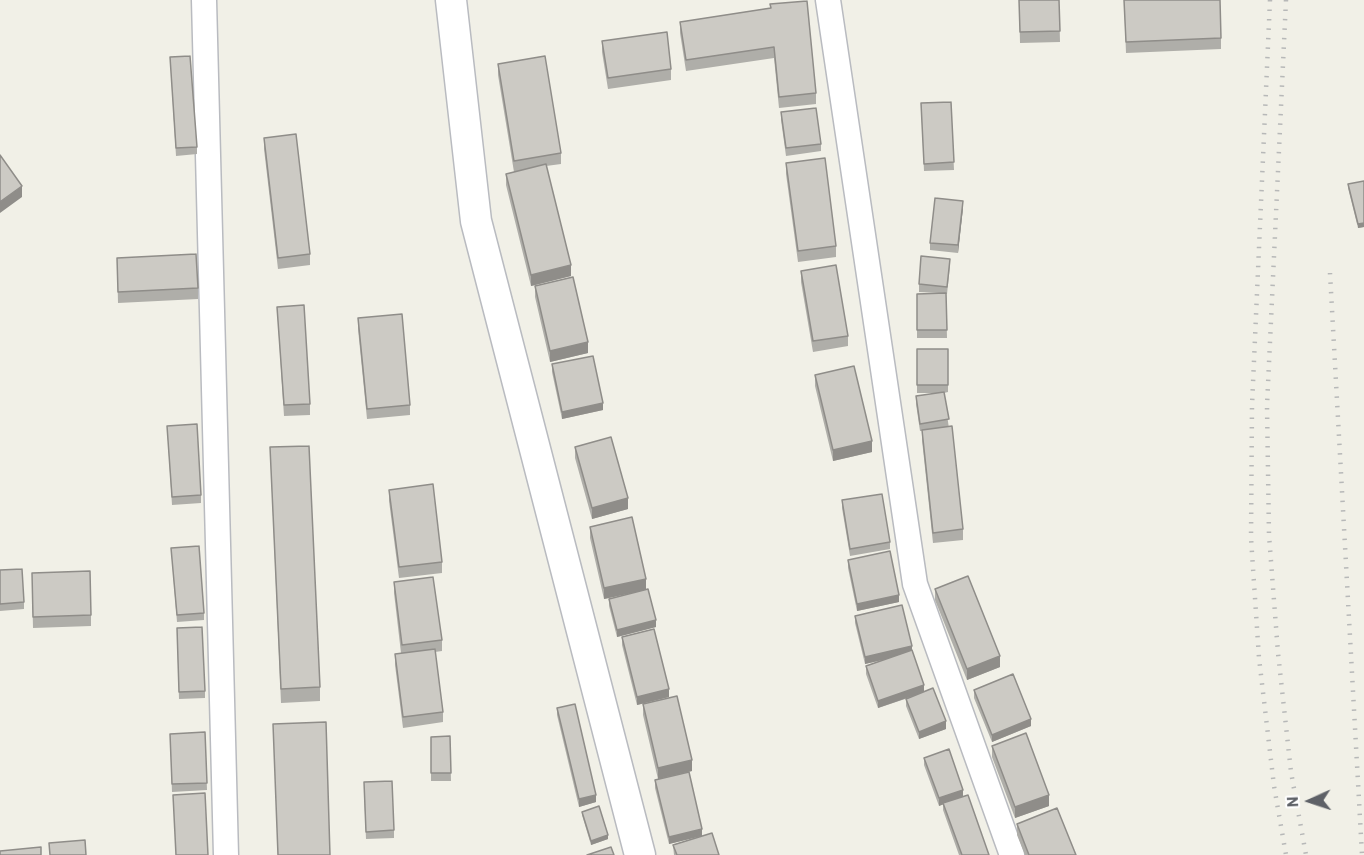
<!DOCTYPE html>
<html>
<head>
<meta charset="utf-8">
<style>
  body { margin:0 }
  #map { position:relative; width:1364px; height:855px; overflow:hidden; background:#f1f0e7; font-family:Barlow,sans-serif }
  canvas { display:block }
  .north { position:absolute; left:1280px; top:771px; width:60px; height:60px; -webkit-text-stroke:4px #fff; paint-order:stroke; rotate:267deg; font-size:16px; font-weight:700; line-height:24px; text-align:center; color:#5e6167 }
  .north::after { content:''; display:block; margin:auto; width:21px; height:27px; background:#5e6167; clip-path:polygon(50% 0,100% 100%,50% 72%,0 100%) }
</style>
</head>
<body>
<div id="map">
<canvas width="1364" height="855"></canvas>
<div class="north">N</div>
</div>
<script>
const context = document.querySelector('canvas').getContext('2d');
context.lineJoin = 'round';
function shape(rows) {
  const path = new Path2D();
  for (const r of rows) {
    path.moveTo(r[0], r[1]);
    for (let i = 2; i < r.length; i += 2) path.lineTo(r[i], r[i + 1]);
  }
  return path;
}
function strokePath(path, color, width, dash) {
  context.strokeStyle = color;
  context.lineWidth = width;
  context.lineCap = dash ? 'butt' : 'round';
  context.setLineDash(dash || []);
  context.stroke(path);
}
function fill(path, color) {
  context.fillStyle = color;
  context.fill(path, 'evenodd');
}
const minor = shape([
  [204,0,226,855],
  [828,0,915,584,1012,855]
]);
const tertiary = shape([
  [451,0,476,221,640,855]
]);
strokePath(minor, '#b9bbc0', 27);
strokePath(tertiary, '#b9bbc0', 33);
strokePath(minor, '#fff', 24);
strokePath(tertiary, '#fff', 30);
strokePath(shape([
  [1270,0,1252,406,1251,538,1259,658,1274,786,1286,855],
  [1286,0,1267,406,1269,535,1278,653,1291,772,1306,855],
  [1330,273,1362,855]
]), '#b7b8b8', 4.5, [1.5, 8]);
fill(shape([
  [1019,0,1059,0,1060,42,1020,43],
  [1124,0,1221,38,1221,49,1126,53],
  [770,8,816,93,816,104,779,108,774,58,686,71,680,33,680,22],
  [602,41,671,69,671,80,608,89,602,52],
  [170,57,197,147,197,154,176,156],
  [498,64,561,153,561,164,546,166,571,276,531,286,506,185,506,174,514,172,498,75],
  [951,102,954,170,924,171,921,103],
  [781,112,821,144,821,151,786,156,781,120],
  [264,138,310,254,310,265,278,269,264,149],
  [786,163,836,246,836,257,798,262,786,174],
  [1364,181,1364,227,1358,228,1348,188,1348,184],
  [963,208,958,253,930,250,930,243],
  [117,258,198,288,198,299,118,303],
  [950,266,947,294,946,294,947,338,917,338,917,294,939,293,919,292,919,284],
  [801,271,848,336,848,346,813,352,801,282],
  [535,286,588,353,550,362,535,297],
  [277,307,310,404,310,415,284,416],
  [358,318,410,405,410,415,367,419,358,329],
  [917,349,948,349,948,392,944,393,963,529,963,540,933,543,922,440,922,431,920,431,916,404,916,396,937,393,917,393],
  [552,364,603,410,562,419,552,372],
  [815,375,872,452,833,461,815,386],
  [167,426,201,495,201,503,172,505],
  [270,447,320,687,320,701,281,703],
  [575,447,628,509,592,519,575,458],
  [389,490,442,562,442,573,399,578,389,501],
  [842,500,890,542,890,549,850,556,842,508],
  [590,527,646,590,604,599,590,538],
  [171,548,204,613,204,620,177,622],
  [848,560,899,602,857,611,848,568],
  [0,570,24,602,24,609,0,611],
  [394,582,442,640,442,651,435,652,443,712,443,722,403,728,395,665,395,654,401,653,394,593],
  [32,584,91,615,91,626,33,628],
  [935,589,1000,667,967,680,935,600],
  [609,599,656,627,617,637,609,606],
  [855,616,912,651,924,691,946,729,919,739,906,706,906,699,911,697,878,708,866,674,866,666,887,659,865,664,855,623],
  [177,628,205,691,205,698,179,699],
  [622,637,669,697,637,705,622,645],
  [974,690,1031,726,992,742,974,698],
  [643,704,692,771,658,779,643,715],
  [557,708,596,802,579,807,557,715],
  [205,732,207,790,172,792,170,734],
  [450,736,451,781,431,781,431,737],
  [992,746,1049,806,1015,818,992,757],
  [924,758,963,796,989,855,959,855,943,810,943,804,939,806,924,765],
  [655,780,702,836,719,855,674,855,673,845,701,836,669,844,655,788],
  [364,790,394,830,394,838,366,839],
  [582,812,608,839,591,845,582,815],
  [1017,824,1076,855,1025,855,1017,835]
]), '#afaea9');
fill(shape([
  [22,186,22,197,0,213,0,202],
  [963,201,963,208,958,253,958,245],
  [1364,223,1364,227,1358,228,1358,224],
  [571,265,571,276,531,286,531,275],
  [588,342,588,353,550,362,550,351],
  [603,403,603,410,562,419,562,412],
  [872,441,872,452,833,461,833,450],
  [628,498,628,509,592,519,592,508],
  [646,579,646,590,604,599,604,588],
  [899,595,899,602,857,611,857,604],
  [656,620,656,627,617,637,617,630],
  [912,646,912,653,865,664,865,657],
  [1000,656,1000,667,967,680,967,669],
  [924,685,924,692,878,708,878,701],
  [669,689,669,697,637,705,637,697],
  [1031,719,1031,726,992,742,992,735],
  [946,721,946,729,919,739,919,732],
  [692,760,692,771,658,779,658,768],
  [963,790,963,797,939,806,939,798],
  [596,795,596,802,579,807,579,799],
  [1049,795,1049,806,1015,818,1015,807],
  [702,829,702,836,669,844,669,837],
  [608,835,608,839,591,845,591,841]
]), '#8f8d89');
const building = shape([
  [1019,0,1059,0,1060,31,1020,32,1019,0],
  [1124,0,1220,0,1221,38,1126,42,1124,0],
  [807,1,816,93,779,97,774,47,686,60,680,22,771,8,770,4,807,1],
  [667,32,671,69,608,78,602,41,667,32],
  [190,56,197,147,176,148,170,57,190,56],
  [545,56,561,153,514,161,498,64,545,56],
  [951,102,954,162,924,164,921,103,951,102],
  [816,108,821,144,786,148,781,112,816,108],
  [296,134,310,254,278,258,264,138,296,134],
  [0,155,22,186,0,202,0,155],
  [825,158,836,246,798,251,786,163,825,158],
  [546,164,571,265,531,275,506,174,546,164],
  [1364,181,1364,223,1358,224,1348,184,1364,181],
  [935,198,963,201,958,245,930,243,935,198],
  [196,254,198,288,118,292,117,258,196,254],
  [921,256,950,259,947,287,919,284,921,256],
  [836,265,848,336,813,341,801,271,836,265],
  [573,277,588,342,550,351,535,286,573,277],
  [946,293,947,330,917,330,917,294,946,293],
  [304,305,310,404,284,405,277,307,304,305],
  [402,314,410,405,367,409,358,318,402,314],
  [917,349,948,349,948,385,917,385,917,349],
  [593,356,603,403,562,412,552,364,593,356],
  [854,366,872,441,833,450,815,375,854,366],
  [944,392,949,419,920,424,916,396,944,392],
  [197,424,201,495,172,497,167,426,197,424],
  [952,426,963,529,933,533,922,430,952,426],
  [611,437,628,498,592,508,575,447,611,437],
  [309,446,320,687,281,689,270,447,309,446],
  [433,484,442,562,399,567,389,490,433,484],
  [882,494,890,542,850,549,842,500,882,494],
  [632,517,646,579,604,588,590,527,632,517],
  [199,546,204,613,177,615,171,548,199,546],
  [890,551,899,595,857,604,848,560,890,551],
  [22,569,24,602,0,604,0,570,22,569],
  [90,571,91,615,33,617,32,573,90,571],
  [968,576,1000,656,967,669,935,589,968,576],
  [433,577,442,640,402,645,394,582,433,577],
  [648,589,656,620,617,630,609,599,648,589],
  [902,605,912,646,865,657,855,616,902,605],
  [202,627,205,691,179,692,177,628,202,627],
  [654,629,669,689,637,697,622,637,654,629],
  [435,649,443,712,403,717,395,654,435,649],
  [912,650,924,685,878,701,866,666,912,650],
  [1013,674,1031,719,992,735,974,690,1013,674],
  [933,688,946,721,919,732,906,699,933,688],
  [677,696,692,760,658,768,643,704,677,696],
  [575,704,596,795,579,799,557,708,575,704],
  [326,722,330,855,278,855,273,724,326,722],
  [205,732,207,783,172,784,170,734,205,732],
  [1026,733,1049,795,1015,807,992,746,1026,733],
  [450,736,451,773,431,773,431,737,450,736],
  [949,749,963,790,939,798,924,758,949,749],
  [689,772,702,829,669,837,655,780,689,772],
  [392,781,394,830,366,832,364,782,392,781],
  [205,793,208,855,176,855,173,795,205,793],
  [968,795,989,855,962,855,943,803,968,795],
  [599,806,608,835,591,841,582,812,599,806],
  [1057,808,1076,855,1029,855,1017,824,1057,808],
  [712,833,719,855,677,855,673,845,712,833],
  [85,840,86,855,50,855,49,843,85,840],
  [41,847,41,855,0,855,0,851,41,847],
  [611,847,614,855,587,855,611,847]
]);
fill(building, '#cccac4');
strokePath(building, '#8f8d89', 1.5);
</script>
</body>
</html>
